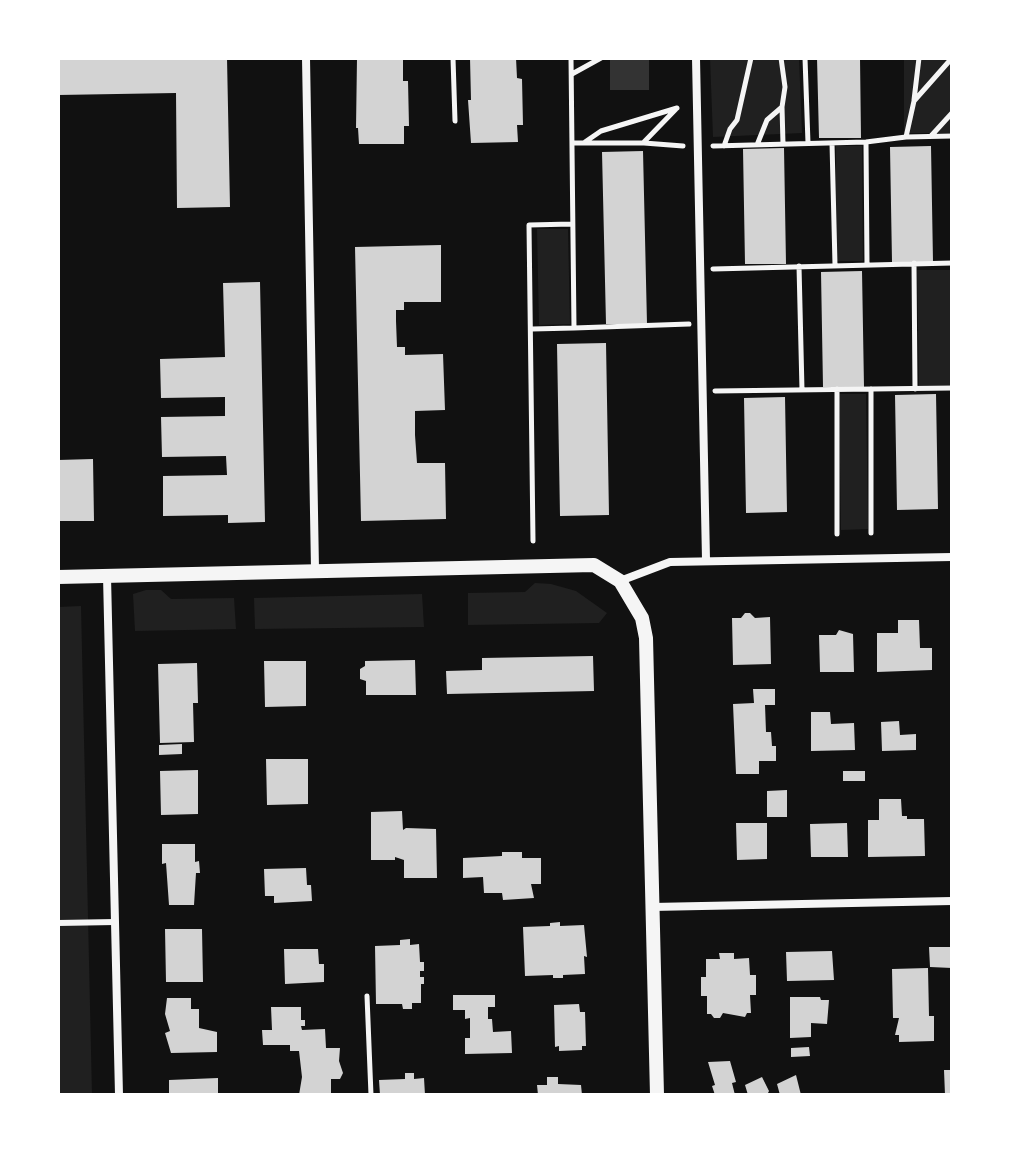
<!DOCTYPE html>
<html>
<head>
<meta charset="utf-8">
<style>
  body { margin:0 }
  #map { position:relative; width:1010px; height:1153px; overflow:hidden; background:#111; font-family:"Fira Sans",sans-serif }
  canvas { display:block }
  .frame { position:absolute; inset:0; border:60px solid #fff; pointer-events:none }
</style>
</head>
<body>
<div id="map">
<canvas width="1010" height="1153"></canvas>
<div class="frame"></div>
</div>
<script>
const context = document.querySelector('canvas').getContext('2d');
context.lineJoin = 'round';
function fill(path, color) {
  context.fillStyle = color;
  context.fill(path, 'evenodd');
}
function shape(rows) {
  const path = new Path2D();
  for (const r of rows) {
    path.moveTo(r[0], r[1]);
    for (let i = 2; i < r.length; i += 2) path.lineTo(r[i], r[i + 1]);
  }
  return path;
}
function strokePath(path, color, width, dash) {
  context.strokeStyle = color;
  context.lineWidth = width;
  context.lineCap = dash ? 'butt' : 'round';
  context.setLineDash(dash || []);
  context.stroke(path);
}
fill(shape([
  [710,58,799,58,802,133,713,137],
  [904,58,952,58,952,133,904,133],
  [836,146,862,146,863,261,836,261],
  [537,229,568,229,570,324,539,325],
  [917,270,952,270,952,385,919,386],
  [839,394,866,394,868,529,841,530],
  [535,583,551,584,576,591,607,613,599,623,468,625,468,593,525,592],
  [146,590,161,590,171,599,234,598,236,629,135,631,133,594],
  [422,594,424,627,255,629,254,598],
  [81,606,92,1095,58,1095,58,607]
]), '#202020');
fill(shape([
  [610,58,649,58,649,90,610,90]
]), '#333');
fill(shape([
  [58,58,227,58,230,207,177,208,176,93,58,95],
  [357,58,403,58,403,81,408,81,409,126,404,126,404,144,359,144,358,128,356,128],
  [470,58,516,58,517,78,522,79,523,125,517,125,518,142,471,143,468,100,471,100],
  [817,58,860,58,861,138,819,138],
  [931,146,933,262,892,262,890,147],
  [784,148,786,264,745,264,743,149],
  [643,151,647,324,606,324,602,152],
  [441,245,441,302,404,302,404,310,396,310,396,321,397,347,405,347,405,355,443,354,445,410,415,411,415,435,417,463,445,463,446,519,361,521,355,247],
  [862,271,864,387,823,387,821,272],
  [260,282,265,522,228,523,228,515,163,516,163,476,227,475,226,456,162,457,161,417,225,416,225,397,161,398,160,359,225,357,223,283],
  [606,343,609,515,560,516,557,344],
  [936,394,938,509,897,510,895,395],
  [785,397,787,512,746,513,744,398],
  [93,459,94,521,58,521,58,460],
  [745,613,750,613,755,618,770,617,771,664,733,665,732,618,741,618],
  [898,620,919,620,920,648,932,648,932,670,877,672,877,633,898,633],
  [839,630,853,634,854,672,820,672,819,635,836,635],
  [593,656,594,691,447,694,446,671,482,670,482,658],
  [415,660,416,695,366,695,366,681,360,679,360,669,365,666,365,661],
  [264,661,306,661,306,706,265,707],
  [197,663,198,703,193,703,194,742,160,743,158,664],
  [753,689,775,689,775,705,765,705,766,732,771,732,772,746,776,746,776,761,759,761,759,774,736,774,733,704,754,703],
  [811,712,830,712,831,724,854,723,855,750,811,751],
  [899,721,900,735,916,734,916,750,882,751,881,722],
  [182,744,182,754,159,755,159,745],
  [266,759,308,759,308,804,267,805],
  [198,770,198,814,161,815,160,771],
  [843,771,865,771,865,781,843,781],
  [787,790,787,817,767,817,767,791],
  [879,799,901,799,902,816,907,816,907,819,924,819,925,856,868,857,868,820,879,820],
  [402,811,403,830,406,828,436,829,437,878,404,878,404,860,395,857,395,860,371,860,371,812],
  [736,823,767,823,767,859,737,860],
  [847,823,848,857,811,857,810,824],
  [162,844,195,844,195,862,199,861,200,873,196,873,194,905,169,905,166,863,162,864],
  [502,852,522,852,522,858,541,858,541,884,531,884,534,898,503,900,502,893,484,893,483,877,463,878,463,858,502,856],
  [306,868,307,885,311,885,312,901,274,903,274,896,265,896,264,869],
  [560,922,560,926,584,925,587,957,584,956,585,974,563,975,563,978,553,978,553,975,525,976,523,927,550,926,550,923],
  [165,929,202,929,203,982,166,982],
  [410,939,410,945,419,944,420,962,424,962,424,971,420,971,420,977,424,977,424,984,421,984,421,1003,412,1003,412,1009,403,1009,402,1004,376,1004,375,946,400,945,400,940],
  [929,947,952,947,952,968,930,967],
  [284,949,318,949,319,964,324,964,324,982,285,984],
  [832,951,834,980,787,981,786,952],
  [719,953,734,953,734,959,749,958,750,975,756,975,756,995,750,995,751,1013,747,1013,745,1017,723,1013,720,1018,714,1018,711,1014,707,1014,707,996,701,996,701,977,706,977,706,959,720,959],
  [928,968,929,1016,934,1016,934,1041,899,1042,899,1035,895,1035,899,1018,893,1018,892,969],
  [453,995,495,995,495,1007,488,1007,488,1019,492,1019,493,1032,511,1031,512,1053,465,1054,465,1038,470,1038,470,1018,465,1019,465,1010,453,1010],
  [790,997,820,997,821,1000,829,1000,827,1024,811,1023,811,1037,790,1038],
  [167,998,191,998,191,1009,199,1009,199,1028,217,1032,217,1052,171,1053,165,1033,170,1031,165,1014],
  [579,1004,580,1012,585,1012,586,1046,582,1046,582,1050,559,1051,559,1046,555,1047,554,1005],
  [271,1007,301,1007,301,1020,305,1020,305,1026,301,1026,302,1030,325,1029,326,1048,340,1048,339,1061,343,1073,340,1079,331,1079,331,1095,299,1095,302,1077,299,1051,290,1051,290,1045,263,1045,262,1030,272,1030],
  [809,1047,810,1056,791,1057,791,1048],
  [730,1061,736,1082,732,1083,735,1095,715,1095,712,1086,715,1085,708,1062],
  [944,1070,952,1070,952,1095,945,1095],
  [405,1073,414,1073,414,1079,424,1078,425,1095,380,1095,379,1080,405,1079],
  [796,1075,801,1095,780,1095,777,1084],
  [547,1077,558,1077,558,1084,581,1085,582,1095,538,1095,537,1085,547,1085],
  [762,1077,769,1091,767,1095,748,1095,745,1085],
  [218,1078,218,1095,169,1095,169,1080]
]), '#d3d3d3');
strokePath(shape([
  [453,58,455,121],
  [805,58,808,143],
  [572,74,601,58],
  [914,100,919,58],
  [782,107,783,144],
  [931,136,952,113],
  [906,137,914,101,952,58],
  [585,142,601,131,677,108],
  [644,142,676,109],
  [866,142,867,264],
  [572,143,644,143,683,146],
  [832,143,835,265],
  [757,145,767,120,782,107,785,87,781,58],
  [713,146,866,142,906,137,952,136],
  [724,146,730,129,737,120,751,58],
  [914,263,915,389],
  [799,266,802,390],
  [713,269,952,263],
  [574,328,689,324],
  [532,329,574,328,571,58],
  [871,389,871,533],
  [715,391,952,388],
  [837,534,837,389],
  [533,541,529,225,572,224],
  [367,996,371,1095]
]), '#f5f5f5', 5);
strokePath(shape([
  [58,923,115,922]
]), '#f5f5f5', 6);
strokePath(shape([
  [306,58,315,569],
  [696,58,706,560],
  [107,576,119,1095],
  [620,581,670,562,952,557],
  [652,907,952,901]
]), '#f5f5f5', 8);
strokePath(shape([
  [58,577,594,565,620,581,642,618,646,638,657,1095]
]), '#f5f5f5', 14);
</script>
</body>
</html>
